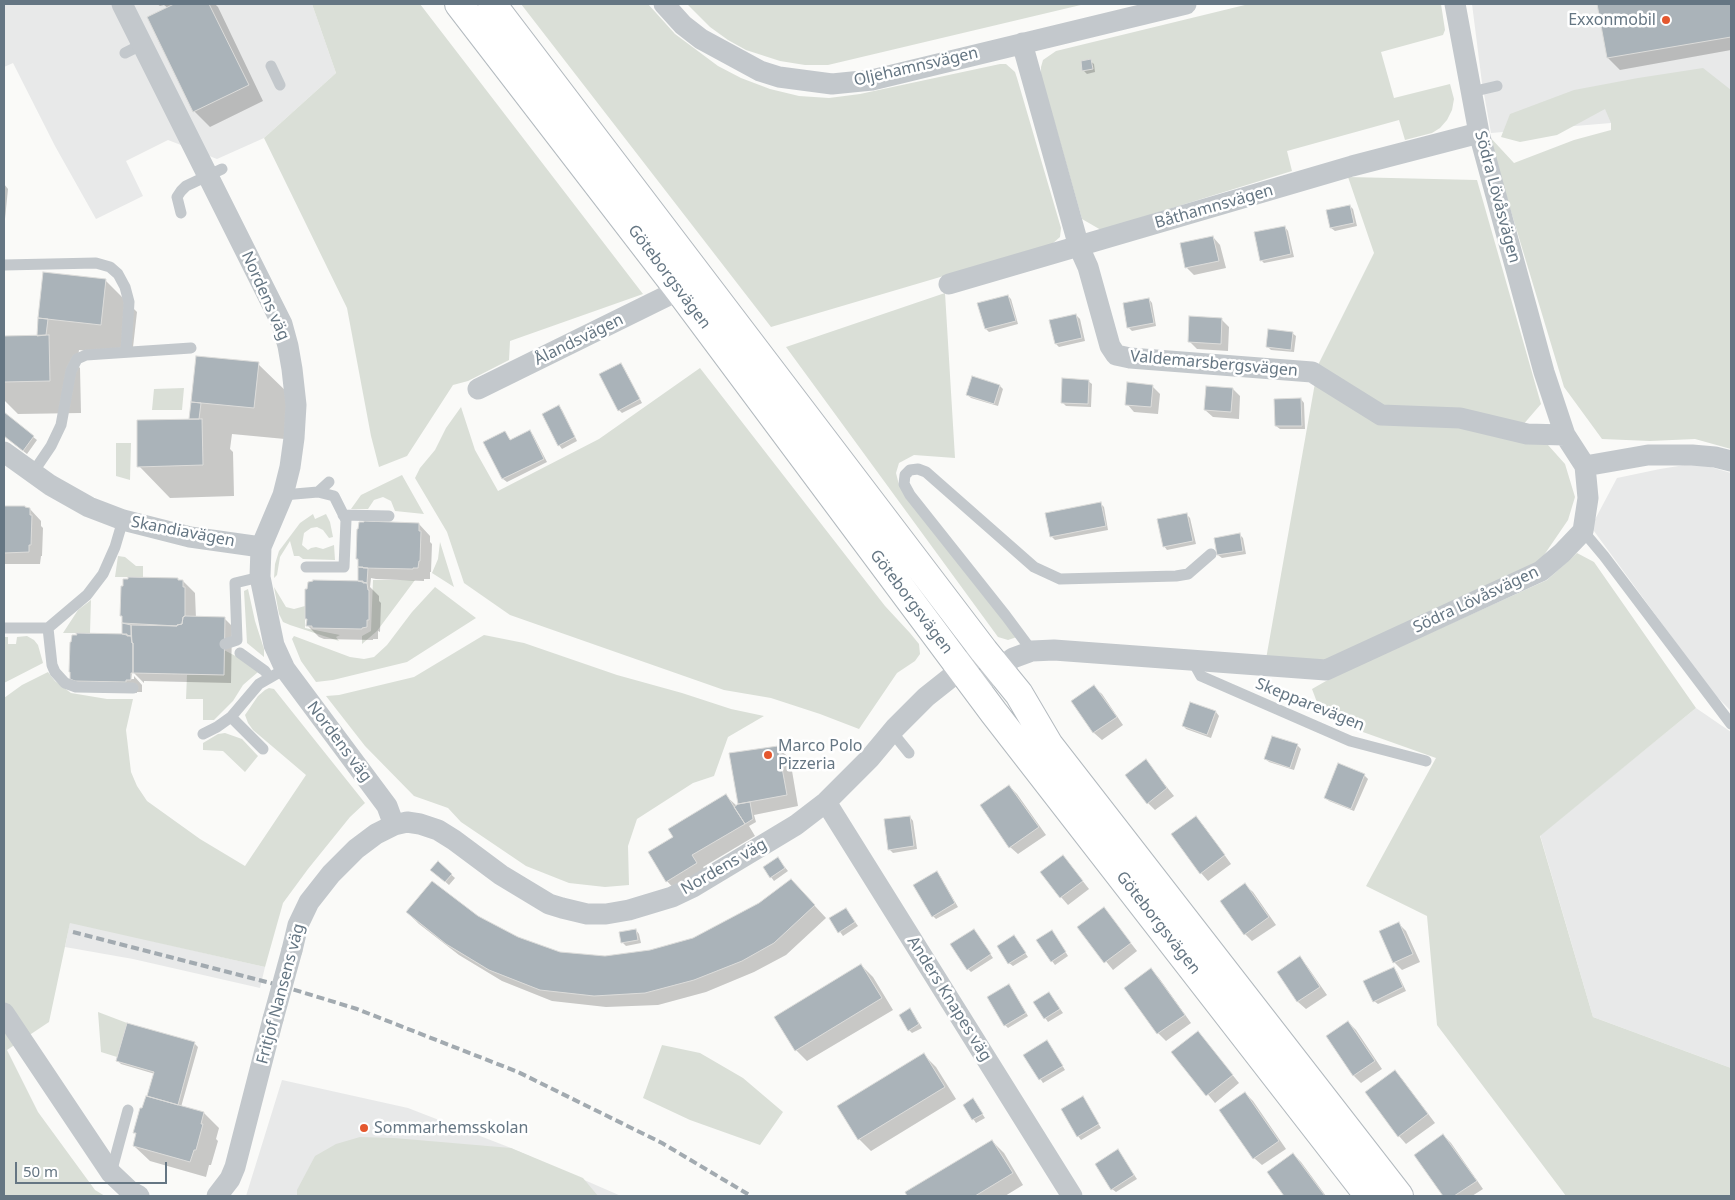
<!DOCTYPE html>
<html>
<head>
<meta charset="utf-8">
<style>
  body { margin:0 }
  #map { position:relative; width:1735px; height:1200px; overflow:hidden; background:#fafaf8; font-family:"Noto Sans",sans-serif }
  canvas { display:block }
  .frame { position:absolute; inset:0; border:5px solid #657683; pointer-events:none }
  .scale { position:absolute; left:15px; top:1162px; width:152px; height:22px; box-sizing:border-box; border:2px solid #657683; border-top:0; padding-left:6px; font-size:15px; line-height:18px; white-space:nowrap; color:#657683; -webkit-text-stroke:4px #fff; paint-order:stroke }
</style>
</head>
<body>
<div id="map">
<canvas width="1735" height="1200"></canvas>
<div class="frame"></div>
<div class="scale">50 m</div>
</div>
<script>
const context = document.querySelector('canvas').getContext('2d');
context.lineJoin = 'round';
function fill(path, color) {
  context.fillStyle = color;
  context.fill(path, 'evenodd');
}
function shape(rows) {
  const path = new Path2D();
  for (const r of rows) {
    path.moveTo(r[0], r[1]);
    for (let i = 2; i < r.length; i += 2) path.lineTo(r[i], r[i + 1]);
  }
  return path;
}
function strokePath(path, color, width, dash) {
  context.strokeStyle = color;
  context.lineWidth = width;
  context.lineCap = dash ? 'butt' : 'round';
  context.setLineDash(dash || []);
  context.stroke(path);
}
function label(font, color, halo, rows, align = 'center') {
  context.font = font + ' "Noto Sans",sans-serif';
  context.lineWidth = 5;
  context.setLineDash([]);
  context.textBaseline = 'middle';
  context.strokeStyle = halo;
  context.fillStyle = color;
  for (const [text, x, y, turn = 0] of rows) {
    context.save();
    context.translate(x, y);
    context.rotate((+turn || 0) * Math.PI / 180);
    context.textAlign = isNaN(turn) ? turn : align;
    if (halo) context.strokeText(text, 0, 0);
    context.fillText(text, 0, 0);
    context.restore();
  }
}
fill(shape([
  [4,4,312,4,336,73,264,138,217,159,168,140,126,161,143,196,96,219,55,146,13,63,4,67],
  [1472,4,1731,4,1731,121,1611,123,1491,133,1482,83],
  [1697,463,1731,473,1731,711,1712,692,1591,527,1617,478,1660,469],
  [1696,708,1731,732,1731,1068,1593,1017,1540,835],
  [70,922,265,967,260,988,133,959,65,947],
  [282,1080,408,1108,511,1148,621,1196,246,1196]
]), '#e8e9e9');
fill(shape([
  [312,4,420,4,643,294,510,341,509,360,468,381,453,385,407,456,379,467,371,436,347,308,264,138,336,73],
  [521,4,648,4,675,34,718,66,741,78,770,89,799,96,829,98,860,94,1000,64,1006,64,1015,72,1017,78,1061,228,1060,237,1052,244,771,327],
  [687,4,686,4,1085,4,828,65,805,65,780,61,746,50,728,40,710,27],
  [1249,4,1441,4,1445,30,1443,35,1381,52,1394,98,1450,84,1454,99,1452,110,1447,120,1440,128,1432,133,1405,140,1399,120,1287,151,1292,171,1101,230,1082,219,1041,75,1041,67,1043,60,1056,51],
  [1703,68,1731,90,1731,449,1695,439,1650,441,1602,439,1564,387,1488,135,1514,163,1574,140,1611,130,1611,123,1605,109,1557,135,1520,142,1501,137,1510,114,1574,90,1638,78],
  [1348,177,1477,180,1541,404,1522,426,1386,411,1317,367,1374,253],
  [945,293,955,458,914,455,899,463,896,473,899,485,1017,637,1008,640,998,637,786,347],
  [700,368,885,606,910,633,919,644,920,654,915,661,897,673,859,729,820,714,771,698,724,690,510,615,464,583,447,532,415,478,420,468,435,450,446,428,461,407,475,450,498,491,599,439],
  [1315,383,1377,424,1461,426,1548,445,1565,464,1575,497,1568,520,1540,561,1326,662,1266,659],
  [184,388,182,410,152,410,154,389],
  [116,443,131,443,130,480,116,476],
  [402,475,424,514,395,511,391,501,383,497,374,500,368,509,351,509,361,495],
  [313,514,315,519,326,514,330,522,333,537,329,538,323,530,317,527,311,528,304,533,302,545,308,550,311,548,316,547,323,549,334,545,335,560,303,559,299,556,294,556,290,541,280,557,277,575,274,578,275,564,279,551,300,523],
  [440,542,454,587,432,573,438,559],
  [1577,553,1594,562,1696,708,1540,836,1593,1017,1731,1068,1731,1196,1566,1196,1437,1025,1427,916,1366,886,1436,758,1346,726,1318,705,1312,689,1333,677,1547,580],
  [118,556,125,557,136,566,143,566,143,577,115,577],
  [373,580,415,580,377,631,362,644,362,636,371,631],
  [274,587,286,607,294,609,305,606,305,628,340,635,336,637,339,641,290,625,283,622,279,614],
  [435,587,476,618,407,662,333,680,316,682,301,661,292,639,294,636,350,657,364,659,374,657,387,645,412,612],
  [248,589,255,621,264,649,264,657,247,643,244,591],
  [91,600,90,633,63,633,78,610],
  [484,635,524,643,617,675,682,693,731,709,764,716,728,737,714,776,693,783,637,819,628,846,629,885,605,887,569,883,526,866,461,822,448,808,414,796,365,746,326,696,339,695,414,677],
  [27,636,34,640,38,645,43,663,4,683,4,637,8,637,8,644,16,644,17,637],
  [224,650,249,663,258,672,243,685,233,701,214,720,203,720,203,699,186,699,187,675,224,675],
  [48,672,55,681,71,693,107,699,133,699,126,730,131,772,137,786,147,801,200,839,245,866,306,775,253,730,248,723,245,715,258,696,265,690,269,688,274,689,365,803,350,817,308,869,283,903,265,967,70,923,49,1022,7,1050,38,1112,95,1190,105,1196,4,1196,4,698,22,685],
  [225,733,242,739,258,756,245,772,223,751,203,750,203,743,218,734],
  [98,1012,127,1023,117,1057,101,1052],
  [662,1045,700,1053,743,1078,783,1112,760,1145,690,1120,643,1098],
  [360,1137,394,1138,511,1148,583,1178,598,1196,297,1196,297,1190,315,1156,336,1144]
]), '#dadfd7');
fill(shape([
  [157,4,215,4,218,7,263,101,210,127,194,111,168,8,164,5,160,6],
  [1598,4,1731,4,1731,50,1620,70,1608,58],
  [1090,61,1094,64,1095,72,1087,74,1084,71],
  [4,184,8,189,4,229],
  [1350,206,1353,209,1357,226,1335,231,1331,228],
  [1285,227,1288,231,1294,257,1264,263,1261,260],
  [1213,237,1220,245,1226,268,1194,275,1187,268],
  [44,273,105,280,137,312,132,356,79,350,77,365,80,368,81,413,18,414,4,400,4,337,38,337],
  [1008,296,1011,299,1018,324,989,332,986,329],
  [1149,299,1152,303,1156,326,1132,331,1128,327],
  [1076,315,1080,319,1085,341,1059,347,1056,344],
  [1222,320,1229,327,1228,351,1197,349,1189,341],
  [1292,333,1296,336,1294,352,1271,350,1268,347],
  [197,357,258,364,290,395,285,439,232,434,230,449,233,452,234,496,170,498,139,466,190,420],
  [621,364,624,368,642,403,622,413,619,410],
  [1088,381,1092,384,1091,407,1066,406,1062,402],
  [1000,386,1003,389,998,406,971,398,968,395],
  [1152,386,1160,394,1158,414,1134,412,1127,404],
  [1233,389,1240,396,1239,419,1213,417,1205,410],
  [1301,399,1304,403,1305,429,1280,429,1276,426],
  [558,407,562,410,577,441,562,449,559,445],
  [4,414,37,440,27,454,4,436],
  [530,431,533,435,547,462,507,482,503,479,485,442,505,432,511,441],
  [1101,504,1104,507,1108,530,1055,540,1051,536],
  [4,507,30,509,41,521,41,526,43,528,42,556,41,556,40,564,4,564],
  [1186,514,1190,518,1196,544,1167,550,1164,546],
  [419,524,430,536,430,542,432,544,431,572,430,572,430,579,424,579,424,581,376,579,371,578,370,587,379,596,379,601,381,603,380,632,378,631,378,639,373,639,373,640,324,639,319,637,308,626,308,620,306,618,359,582,359,561,357,559],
  [1240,535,1243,538,1246,554,1222,558,1218,555],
  [183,581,195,593,196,619,224,618,232,626,231,683,144,681,144,683,134,673,128,670,132,674,131,679,134,679,134,676,142,685,142,692,137,692,137,693,83,690,71,679,123,635,123,623],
  [1094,687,1102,694,1123,725,1102,740,1094,733,1073,702],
  [1191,703,1216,712,1219,716,1211,738,1186,729,1183,725],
  [1297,745,1301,749,1294,770,1269,762,1266,759],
  [778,747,790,759,798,806,754,815,756,822,749,826,755,836,703,867,708,875,678,893,667,881,675,837,726,796,737,806,740,805,731,754],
  [1146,761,1174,796,1155,810,1148,803],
  [1364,775,1368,779,1354,811,1329,801,1326,798],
  [1009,786,1017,794,1046,835,1018,854,1010,847],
  [910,817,913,821,917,849,893,853,889,849],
  [1196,817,1203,825,1231,864,1208,881,1201,873],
  [1063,856,1089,889,1068,905,1061,897],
  [778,859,788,871,774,881,771,877],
  [438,863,455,878,449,885,432,870],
  [940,876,958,907,936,919,933,916],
  [791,880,826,918,786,955,754,972,706,992,658,1005,606,1007,552,1001,502,981,459,955,419,924,407,912,477,917,518,938,559,953,605,957,651,951,693,939,760,904],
  [1245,885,1253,892,1276,925,1252,941,1245,934],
  [846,909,858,926,843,936,831,919],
  [1104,909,1137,951,1113,970,1079,928],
  [1398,923,1406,931,1420,962,1402,970,1394,962,1380,932],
  [636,930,639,934,641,943,626,946,622,942],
  [974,930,993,958,971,972,968,969],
  [1055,935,1068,956,1055,965,1052,961],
  [1014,937,1028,957,1013,966,1009,963],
  [1299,958,1307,966,1327,995,1306,1009,1298,1002,1279,972],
  [861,965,873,977,893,1010,807,1061,796,1050],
  [1393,968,1397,972,1406,991,1378,1004,1374,1001],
  [1151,970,1159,978,1191,1023,1166,1041,1158,1033,1126,988],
  [1012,989,1028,1016,1008,1028,1005,1025],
  [1049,993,1063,1013,1048,1022,1035,1003],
  [913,1013,922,1028,912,1033,909,1030],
  [1348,1022,1356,1030,1382,1069,1361,1083,1354,1076,1327,1036],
  [128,1025,195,1044,198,1047,181,1107,204,1113,219,1128,216,1139,218,1141,211,1165,209,1165,206,1177,150,1161,134,1146,137,1134,135,1132,152,1099,149,1096,155,1074,121,1064,118,1061],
  [1198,1032,1239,1083,1215,1103,1173,1052],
  [1050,1045,1065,1070,1043,1083,1025,1055],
  [924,1055,936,1067,956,1099,871,1151,859,1139],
  [1395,1071,1402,1079,1435,1123,1406,1144,1399,1136],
  [1245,1093,1253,1101,1286,1149,1262,1165,1254,1158],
  [1083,1098,1101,1128,1081,1140,1078,1136],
  [973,1100,985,1118,976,1123,964,1105],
  [1443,1135,1451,1143,1483,1189,1472,1196,1445,1196,1415,1155],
  [992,1141,1004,1153,1023,1185,1005,1196,909,1196,907,1193],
  [1118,1151,1137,1179,1116,1192,1112,1189],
  [1293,1154,1301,1162,1326,1196,1285,1196,1268,1172]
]), '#0003');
const building = shape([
  [174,4,209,4,249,85,193,112,147,17,174,4],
  [1597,4,1731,4,1731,37,1607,58,1597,4],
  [1091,59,1093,69,1082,71,1081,61,1091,59],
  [1350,205,1354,223,1330,228,1326,210,1350,205],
  [1285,226,1291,254,1260,261,1254,232,1285,226],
  [1213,236,1219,261,1185,268,1180,243,1213,236],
  [43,272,106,279,101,325,38,318,43,272],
  [1008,295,1016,321,985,329,977,303,1008,295],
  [1149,298,1154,323,1127,328,1123,303,1149,298],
  [1076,314,1082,338,1055,344,1049,320,1076,314],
  [1189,316,1222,318,1221,344,1188,342,1189,316],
  [38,318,48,319,46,335,37,336,38,318],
  [1268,329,1293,332,1291,350,1266,347,1268,329],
  [49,335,50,381,4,382,4,336,49,335],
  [196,356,259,362,254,408,191,402,196,356],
  [621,363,640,399,618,411,599,374,621,363],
  [972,376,1000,385,994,404,966,395,972,376],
  [1062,378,1089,380,1088,404,1061,403,1062,378],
  [1127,382,1153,385,1151,407,1125,405,1127,382],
  [1206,386,1233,388,1231,412,1204,410,1206,386],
  [1301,398,1302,426,1275,426,1274,399,1301,398],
  [191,402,201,403,199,419,189,419,191,402],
  [559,405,575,437,558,446,542,414,559,405],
  [4,412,34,436,23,451,4,436,4,412],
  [202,419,203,465,137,467,137,420,202,419],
  [530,430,544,459,502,479,483,442,505,431,510,440,530,430],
  [1101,502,1106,526,1050,537,1045,513,1101,502],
  [4,506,25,506,25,507,30,508,30,515,32,515,31,545,29,545,29,552,4,553,4,506],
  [1187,513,1193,541,1163,547,1157,519,1187,513],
  [364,521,419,523,419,531,421,531,420,561,419,561,418,568,413,568,413,569,363,568,363,567,358,567,358,559,356,559,357,529,358,529,359,522,364,522,364,521],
  [1240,533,1243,551,1217,555,1214,538,1240,533],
  [358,567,368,568,367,583,358,581,358,567],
  [128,577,178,578,178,580,183,580,183,587,185,587,185,616,183,617,182,624,177,625,177,626,122,623,122,616,120,616,121,586,123,586,123,579,128,579,128,577],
  [313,580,363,581,363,583,367,583,368,590,369,590,369,620,367,620,367,627,362,628,362,629,312,628,312,626,306,626,307,619,305,619,305,589,307,589,308,582,313,581,313,580],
  [185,616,225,617,224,675,133,673,133,643,132,643,131,625,177,626,177,625,182,624,183,617,185,616],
  [122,623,131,625,131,636,122,634,122,623],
  [76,633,127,634,127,636,131,636,132,643,133,643,133,673,131,673,131,680,126,680,126,682,75,681,70,679,70,672,69,672,70,642,71,642,72,635,77,635,76,633],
  [1094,685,1117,717,1093,733,1071,701,1094,685],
  [1190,702,1216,711,1207,735,1182,726,1190,702],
  [1272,736,1298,744,1290,768,1264,759,1272,736],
  [778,746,787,795,738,804,729,753,778,746],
  [1146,759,1167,788,1147,804,1125,775,1146,759],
  [1338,763,1365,774,1351,809,1324,798,1338,763],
  [1009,785,1039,827,1009,848,980,805,1009,785],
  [726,794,745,824,692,855,697,863,666,882,648,852,673,837,668,829,726,794],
  [750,802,753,819,745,824,734,807,738,804,750,802],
  [910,816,914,846,888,850,884,819,910,816],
  [1196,816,1225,855,1200,874,1171,834,1196,816],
  [1063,855,1083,881,1060,898,1040,872,1063,855],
  [778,857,785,868,770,878,763,867,778,857],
  [438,861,452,874,445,882,430,870,438,861],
  [937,871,955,903,932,917,913,885,937,871],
  [791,879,815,905,774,943,742,961,694,980,645,993,594,996,540,990,489,970,446,944,406,912,432,881,478,916,518,937,560,952,605,956,650,950,693,938,759,903,791,879],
  [1245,883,1269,917,1244,935,1220,901,1245,883],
  [1104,907,1131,943,1104,963,1077,927,1104,907],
  [846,908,855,922,838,933,829,918,846,908],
  [1399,922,1413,954,1393,963,1379,931,1399,922],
  [636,929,638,940,621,943,619,932,636,929],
  [974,929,991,954,967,970,950,944,974,929],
  [1052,930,1066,952,1051,962,1036,940,1052,930],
  [1014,935,1026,953,1008,964,997,946,1014,935],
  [1300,956,1320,987,1297,1002,1277,972,1300,956],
  [861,964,882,998,795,1051,774,1017,861,964],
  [1394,967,1403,987,1373,1002,1363,981,1394,967],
  [1151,968,1185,1015,1157,1034,1124,988,1151,968],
  [1009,984,1026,1013,1004,1026,987,997,1009,984],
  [1049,992,1060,1009,1044,1019,1033,1002,1049,992],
  [910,1008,919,1024,908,1031,899,1015,910,1008],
  [1348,1021,1375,1061,1353,1076,1326,1036,1348,1021],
  [127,1023,195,1042,178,1105,147,1096,154,1072,116,1061,127,1023],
  [1198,1031,1233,1075,1206,1096,1171,1052,1198,1031],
  [1047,1040,1063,1066,1039,1080,1023,1055,1047,1040],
  [924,1053,945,1087,858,1140,837,1106,924,1053],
  [1395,1070,1428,1114,1398,1137,1365,1092,1395,1070],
  [1245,1092,1279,1141,1253,1159,1219,1110,1245,1092],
  [146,1096,204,1112,201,1124,203,1124,196,1150,194,1150,190,1162,133,1146,136,1133,133,1133,140,1108,142,1108,146,1096],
  [1083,1096,1099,1124,1077,1137,1061,1109,1083,1096],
  [973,1098,983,1114,972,1120,963,1105,973,1098],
  [1443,1134,1477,1181,1454,1196,1443,1196,1414,1155,1443,1134],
  [992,1140,1013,1173,975,1196,907,1196,905,1192,992,1140],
  [1118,1149,1134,1175,1111,1190,1095,1164,1118,1149],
  [1293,1153,1325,1196,1284,1196,1267,1172,1293,1153]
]);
fill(building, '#aab3b9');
strokePath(building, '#dcdcda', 1);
const secondary = shape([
  [459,4,679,290,994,713,1369,1196],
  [492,4,984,651,1019,694,1049,745,1399,1196]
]);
strokePath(secondary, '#b3babf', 30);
strokePath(shape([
  [125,53,143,44],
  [271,66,280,85],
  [1471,92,1497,86],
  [181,213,177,197,181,191,186,186,222,169],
  [4,265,96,263,110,267,118,274,125,287,129,302,126,351],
  [32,474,51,446,61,425,71,371,77,359,86,355,191,348],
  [318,492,329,482],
  [283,495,318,492,334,496,346,520,344,567,306,567],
  [343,515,389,516],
  [1583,531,1604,556,1731,724],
  [4,628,48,628,87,595,103,574,115,547,123,520],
  [48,628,52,665,55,672,65,683,76,687,133,688],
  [225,644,237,640,235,583,260,577],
  [1032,651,1006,616,910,495,904,484,905,475,910,470,918,469,926,472,1034,567,1060,579,1176,576,1188,574,1211,554],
  [240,653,265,671,269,677],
  [1197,660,1196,667,1201,676,1350,741,1426,761],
  [231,717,263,749],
  [892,732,909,753],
  [203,734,217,727,231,717,259,684,285,669],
  [111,1173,128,1110]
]), '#c3c8cc', 11);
strokePath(shape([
  [122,4,282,324,288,346,292,369,296,405,294,438,290,467,283,495,261,547,260,577,274,645,285,669,387,806,394,825,407,822,420,824,438,830,454,840,501,875,549,904,562,908,587,914,606,914,629,910,672,897,693,887,796,825,826,802,870,758,895,728,926,697,984,651],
  [664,4,683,25,701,39,760,71,779,77,832,84,872,80,1186,4],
  [1022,43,1079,247,1088,267,1110,346,1116,355,1130,358,1312,372,1381,415,1460,418,1527,434,1565,435],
  [949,284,1352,166,1479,133],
  [478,389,679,290],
  [4,452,50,485,89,507,123,520,190,537,261,547],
  [1585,466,1648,455,1692,455,1715,457,1731,461],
  [975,687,1013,658,1032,651,1054,650,1326,670,1541,571,1562,553,1583,531,1588,498,1585,466,1565,435,1544,372,1479,133,1455,4],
  [826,802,1072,1196],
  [292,950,298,925,309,902,331,874,356,849,376,834,394,825],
  [4,1013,111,1173,130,1191,139,1196],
  [217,1196,230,1179,235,1167,273,1019]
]), '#c3c8cc', 21);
strokePath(secondary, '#fff', 28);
strokePath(shape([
  [73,932,282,986,357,1009,518,1072,662,1143,751,1196]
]), '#a2aab0', 4, [8, 4]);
strokePath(shape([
  [273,1019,292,950]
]), '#c3c8cc', 21);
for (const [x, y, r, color] of [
  [1666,20,5,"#e4572e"],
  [768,755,5,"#e4572e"],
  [364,1128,5,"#e4572e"]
]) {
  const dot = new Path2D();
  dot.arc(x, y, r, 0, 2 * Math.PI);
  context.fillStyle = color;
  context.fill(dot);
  strokePath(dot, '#fff', 2);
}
label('16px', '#657683', '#fff', [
  ["Exxonmobil",1656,20,"right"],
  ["Marco Polo",778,746],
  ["Pizzeria",778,764],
  ["Sommarhemsskolan",374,1128]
], 'left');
label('16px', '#657683', '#fff', [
  ["Oljehamnsvägen",916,67,-13],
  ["Södra Lövåsvägen",1497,197,75],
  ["Båthamnsvägen",1214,207,-16],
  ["Göteborgsvägen",669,277,53],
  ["Nordens väg",265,296,66],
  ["Ålandsvägen",579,340,-26],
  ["Valdemarsbergsvägen",1214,364,5],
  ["Skandiavägen",183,532,11],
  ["Södra Lövåsvägen",1476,600,-25],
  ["Göteborgsvägen",911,602,53],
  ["Skepparevägen",1310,705,22],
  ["Nordens väg",339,742,53],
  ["Nordens väg",724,867,-30],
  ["Göteborgsvägen",1158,923,52],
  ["Fritjof Nansens väg",281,994,-75],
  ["Anders Knapes väg",949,999,58]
]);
</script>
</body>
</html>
